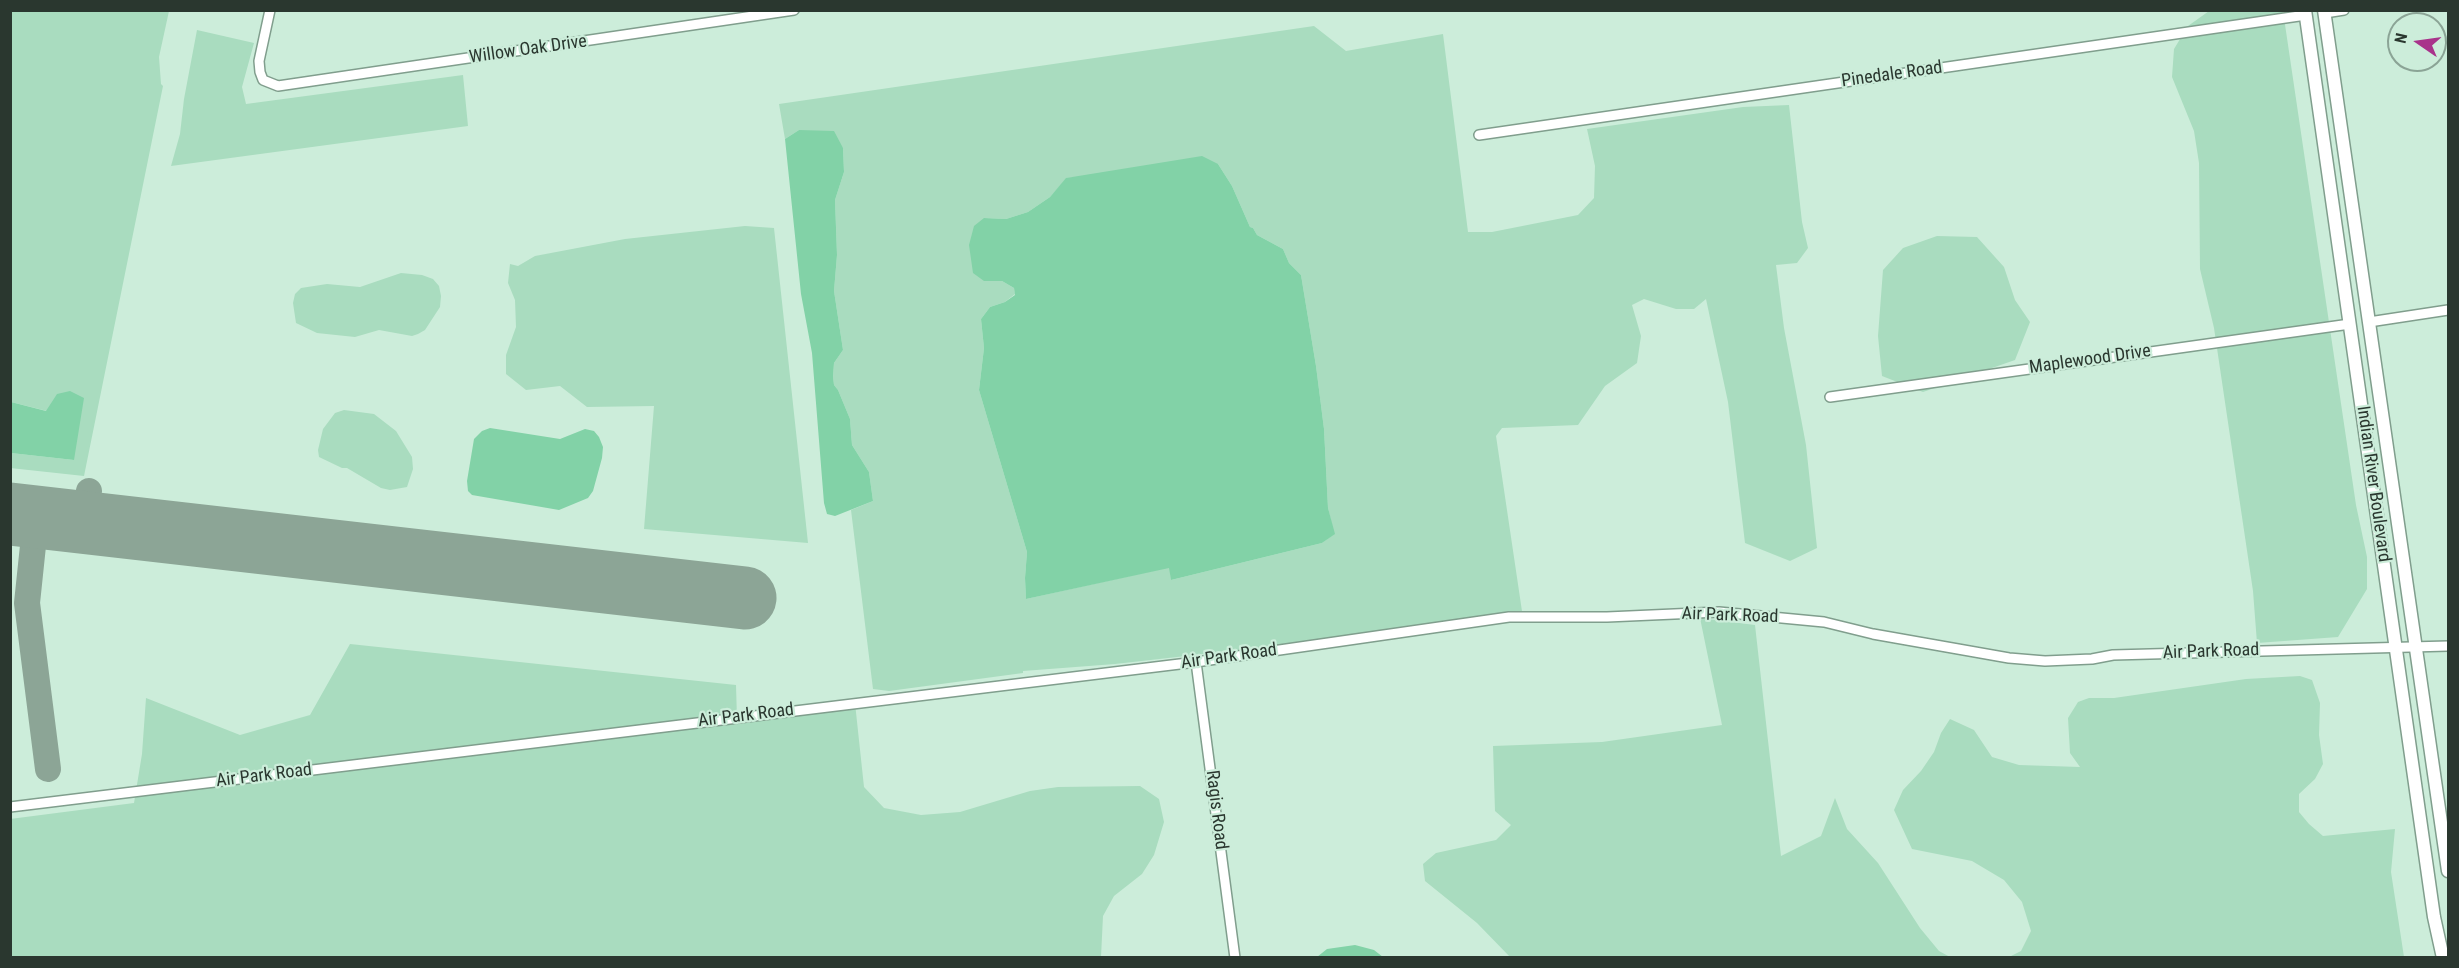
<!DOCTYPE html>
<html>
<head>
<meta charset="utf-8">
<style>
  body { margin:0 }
  #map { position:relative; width:2459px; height:968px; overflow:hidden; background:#ccedda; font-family:"Roboto Condensed",sans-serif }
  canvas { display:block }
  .frame { position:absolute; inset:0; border:12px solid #2a372f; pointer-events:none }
  .north { position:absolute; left:2387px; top:12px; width:60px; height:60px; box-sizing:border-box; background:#ccedda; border:2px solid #8ba496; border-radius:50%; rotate:283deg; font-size:16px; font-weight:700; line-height:24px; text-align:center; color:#2a372f }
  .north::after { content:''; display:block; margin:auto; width:21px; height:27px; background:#a9338b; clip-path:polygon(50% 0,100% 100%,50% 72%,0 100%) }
</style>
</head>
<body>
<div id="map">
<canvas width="2459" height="968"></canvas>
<div class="frame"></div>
<div class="north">N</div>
</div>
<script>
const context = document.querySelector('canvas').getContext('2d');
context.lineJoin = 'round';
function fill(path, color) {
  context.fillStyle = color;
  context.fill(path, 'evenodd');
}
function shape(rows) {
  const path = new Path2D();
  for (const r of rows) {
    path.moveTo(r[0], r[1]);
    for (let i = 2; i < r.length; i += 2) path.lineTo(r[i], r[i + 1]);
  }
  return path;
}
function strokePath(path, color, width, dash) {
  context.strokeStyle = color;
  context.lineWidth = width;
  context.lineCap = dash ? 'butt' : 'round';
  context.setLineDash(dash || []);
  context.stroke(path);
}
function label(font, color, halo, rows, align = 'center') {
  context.font = font + ' "Roboto Condensed",sans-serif';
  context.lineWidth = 4.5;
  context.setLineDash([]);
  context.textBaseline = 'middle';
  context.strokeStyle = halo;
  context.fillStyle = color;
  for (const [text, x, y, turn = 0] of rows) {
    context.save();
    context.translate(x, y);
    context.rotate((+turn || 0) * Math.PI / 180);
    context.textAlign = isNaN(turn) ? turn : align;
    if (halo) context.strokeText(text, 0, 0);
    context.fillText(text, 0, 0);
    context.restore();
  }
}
fill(shape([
  [11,11,169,11,159,57,161,84,163,86,84,476,10,468,11,453,74,460,47,411,11,402],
  [2209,11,2283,11,2356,505,2367,557,2367,589,2338,637,2257,643,2253,591,2214,328,2200,269,2199,163,2194,131,2172,77,2174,49,2188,26],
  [1314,26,1346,51,1443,34,1468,232,1492,232,1578,215,1594,198,1595,166,1587,129,1743,107,1789,105,1802,222,1808,248,1797,263,1776,265,1784,328,1806,445,1817,548,1790,561,1745,543,1728,402,1706,299,1694,309,1676,309,1644,299,1632,305,1641,336,1637,363,1605,386,1578,425,1502,428,1496,436,1523,618,1115,664,1023,671,1023,673,889,691,873,689,851,510,873,501,869,472,852,445,850,419,838,390,834,385,833,377,834,363,843,350,834,291,837,255,835,200,844,172,843,148,799,130,785,139,779,104],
  [1218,164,1232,186,1250,227,1253,228,1257,235,1283,249,1289,263,1301,275,1316,366,1324,429,1328,508,1334,534,1322,543,1171,580,1170,567,1026,599,1025,578,1027,552,979,390,984,348,981,319,990,307,1005,302,1015,294,1014,288,1002,281,984,218,1006,219,1028,212,1050,197,1067,178],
  [197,30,254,43,242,87,246,104,463,75,468,126,171,166,180,134,184,99],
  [745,226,774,228,808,543,644,529,654,406,587,407,560,386,526,390,506,374,506,355,516,327,515,300,508,283,510,264,518,266,535,256,625,239],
  [1937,236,1977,237,2004,267,2015,300,2030,322,2015,360,1923,392,1882,376,1878,336,1883,270,1903,248],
  [401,273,422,275,433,279,439,286,441,296,440,307,425,330,418,334,412,336,379,330,355,337,317,333,296,323,293,303,295,294,301,288,327,284,360,287],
  [344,410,374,414,396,431,412,457,413,469,407,487,390,490,381,488,347,468,342,468,319,457,318,450,323,429,335,413],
  [1700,618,1755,625,1781,856,1821,836,1835,798,1847,829,1878,863,1920,928,1939,951,1950,957,1510,957,1477,923,1425,881,1423,864,1436,853,1496,840,1511,825,1495,811,1493,746,1602,742,1722,725],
  [350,644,736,685,737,719,855,703,864,787,884,808,921,815,960,812,1030,791,1058,787,1140,786,1159,799,1164,822,1154,855,1142,874,1114,896,1103,916,1101,957,11,958,10,819,134,803,142,754,146,698,240,735,310,715],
  [2300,676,2312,680,2320,703,2319,735,2323,764,2315,779,2299,794,2299,812,2309,824,2323,836,2395,829,2391,872,2404,957,2009,957,2021,951,2031,931,2022,902,2004,880,1972,861,1912,849,1894,810,1903,790,1921,771,1934,752,1941,733,1950,719,1974,730,1992,757,2019,765,2080,767,2070,753,2068,718,2078,702,2089,698,2114,698,2246,679]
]), '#a9dcbf');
fill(shape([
  [799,130,834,131,843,148,844,172,835,200,837,255,834,291,843,350,834,363,833,377,834,385,838,390,850,419,852,445,869,472,873,501,835,516,827,514,824,503,812,353,801,294,785,139],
  [1202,156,1218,164,1232,186,1250,227,1253,228,1257,235,1283,249,1289,263,1301,275,1316,366,1324,429,1328,508,1335,534,1322,543,1171,580,1169,568,1026,599,1025,578,1027,552,979,390,984,348,981,319,990,307,1005,302,1015,295,1014,288,1002,281,984,281,973,273,969,245,974,226,984,218,1006,219,1028,212,1050,197,1066,178],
  [70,391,84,398,74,460,11,453,11,402,46,411,57,394],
  [490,428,560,439,585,429,594,431,599,437,603,447,602,458,593,491,588,498,559,510,472,495,468,491,467,481,474,439,482,431],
  [1355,945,1374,950,1383,957,1317,957,1327,949]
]), '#82d2a7');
strokePath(shape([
  [36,517,27,603,48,769],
  [83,522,89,491]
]), '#8ca596', 26);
strokePath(shape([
  [10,514,745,598]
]), '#8ca596', 63);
const minor = shape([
  [270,10,259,61,260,72,263,80,278,86,794,10],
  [2325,13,2344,10],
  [1479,135,2306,15],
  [2369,322,2448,310],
  [1830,397,2350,324],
  [1196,662,1235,958],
  [10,807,1196,662,1509,617,1607,617,1719,612,1824,622,1873,634,2009,658,2045,661,2092,659,2113,655,2448,646]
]);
const major = shape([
  [2305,10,2434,917,2443,958],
  [2324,10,2448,871]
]);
strokePath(minor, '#809e8d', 12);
strokePath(major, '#809e8d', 15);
strokePath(minor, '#fff', 9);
strokePath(major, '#fff', 12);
label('18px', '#2a372f', '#ccedda', [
  ["Willow Oak Drive",528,50,-8],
  ["Pinedale Road",1892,75,-8],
  ["Maplewood Drive",2090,360,-8],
  ["Indian River Boulevard",2373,484,82],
  ["Air Park Road",1730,616,2],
  ["Air Park Road",2211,652,-2],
  ["Air Park Road",1229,657,-8],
  ["Air Park Road",746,716,-7],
  ["Air Park Road",264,776,-7],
  ["Ragis Road",1216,810,83]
]);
</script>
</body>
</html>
